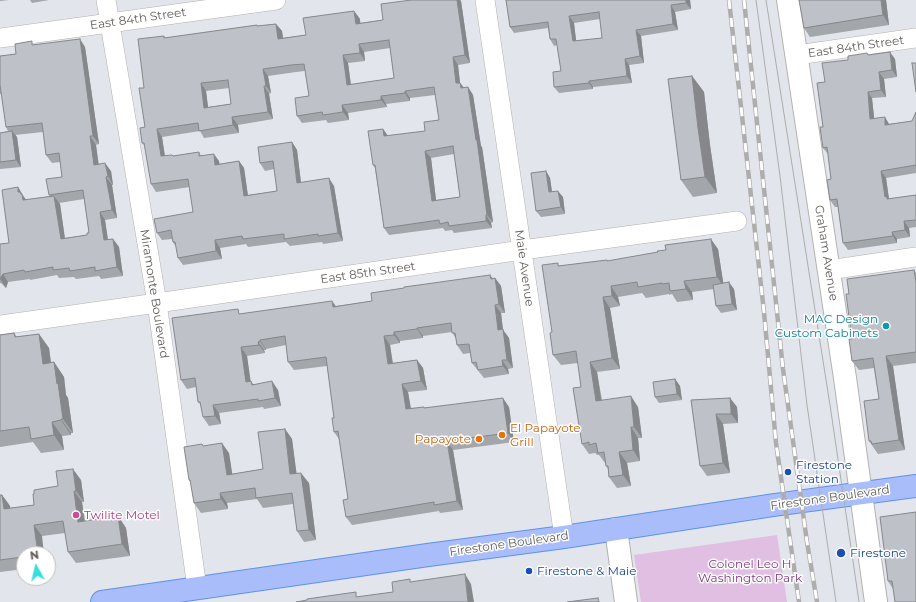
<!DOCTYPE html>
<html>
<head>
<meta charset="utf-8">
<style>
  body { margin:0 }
  #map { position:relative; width:916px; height:602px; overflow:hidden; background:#e2e5ec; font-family:Montserrat,sans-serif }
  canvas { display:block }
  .north { position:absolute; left:16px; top:546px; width:40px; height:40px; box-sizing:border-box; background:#fff; border:1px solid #c0bfbd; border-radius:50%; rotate:352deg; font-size:11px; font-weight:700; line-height:16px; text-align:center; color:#625e5a }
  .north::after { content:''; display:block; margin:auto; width:14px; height:18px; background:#35dfdd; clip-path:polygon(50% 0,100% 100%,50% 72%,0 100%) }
</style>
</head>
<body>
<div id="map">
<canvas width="916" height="602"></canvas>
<div class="north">N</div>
</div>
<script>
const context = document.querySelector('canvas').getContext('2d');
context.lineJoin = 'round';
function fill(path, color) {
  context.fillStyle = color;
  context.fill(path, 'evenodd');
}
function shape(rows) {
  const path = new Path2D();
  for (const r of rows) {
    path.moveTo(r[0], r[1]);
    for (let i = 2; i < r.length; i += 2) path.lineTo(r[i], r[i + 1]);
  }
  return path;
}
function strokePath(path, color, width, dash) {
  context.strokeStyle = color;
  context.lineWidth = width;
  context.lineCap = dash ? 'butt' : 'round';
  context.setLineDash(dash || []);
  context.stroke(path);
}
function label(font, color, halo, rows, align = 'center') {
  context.font = font + ' Montserrat,sans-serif';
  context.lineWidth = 3;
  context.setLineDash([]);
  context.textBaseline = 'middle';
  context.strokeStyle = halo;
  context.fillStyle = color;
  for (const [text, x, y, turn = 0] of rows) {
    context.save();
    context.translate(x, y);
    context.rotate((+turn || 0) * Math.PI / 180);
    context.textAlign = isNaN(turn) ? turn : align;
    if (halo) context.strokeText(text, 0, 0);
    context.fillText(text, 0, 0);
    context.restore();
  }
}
fill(shape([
  [777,535,787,602,641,602,634,555]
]), '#e0bfe3');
const minor = shape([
  [106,0,157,303,197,588],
  [485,0,564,537],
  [0,38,276,0],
  [797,55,916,38],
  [829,270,916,257],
  [0,325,157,303,522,250,737,221]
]);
const tertiary = shape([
  [788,0,845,378,876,602],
  [616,529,626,602]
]);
const primary = shape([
  [102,602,428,555,564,537,774,505,916,486]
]);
strokePath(minor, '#b4b1ad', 20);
strokePath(tertiary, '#b4b1ad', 24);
strokePath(primary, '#5e92e9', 24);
strokePath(minor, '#fff', 19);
strokePath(tertiary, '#fff', 22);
strokePath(primary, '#a9bdfa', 22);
strokePath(shape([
  [756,0,780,176,807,405,836,602],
  [766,0,830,405,859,602]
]), '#aeadac', 1);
const rail = shape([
  [729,0,764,312,776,443,799,602],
  [744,0,783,369,807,542,817,602]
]);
strokePath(rail, '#aeadac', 4.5);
strokePath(rail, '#fff', 3, [9]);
fill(shape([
  [0,0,9,0,0,1],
  [30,0,49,0,32,3],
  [411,0,460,0,461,1,470,63,458,65,460,83,464,88,468,87,473,95,481,146,482,147,493,222,491,223,492,228,454,233,452,230,445,231,443,228,389,235,384,228,375,168,373,165,383,129,388,136,425,131,439,120,435,95,410,98,410,101,386,104,387,107,348,113,349,120,328,123,326,120,302,123,297,116,309,96,305,71,296,72,268,76,271,93,269,94,273,119,238,125,239,133,204,138,200,131,162,137,165,156,173,156,199,152,201,156,219,161,219,164,239,161,244,168,248,195,277,191,274,169,265,171,260,163,292,142,297,150,301,183,334,186,343,241,323,244,322,242,290,246,286,242,248,247,246,244,220,248,222,259,183,265,178,258,176,247,173,242,172,239,162,240,157,233,193,212,190,187,156,192,151,184,145,146,142,143,145,127,144,88,164,36,165,38,257,25,258,26,276,24,282,31,283,38,306,35,354,11,360,19,360,23,383,20],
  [390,48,394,78,351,85,348,63,365,61,364,52],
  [229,88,231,104,208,107,206,91],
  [454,154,460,197,436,200,431,158],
  [506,0,690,0,691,9,675,12,678,30,641,36,644,63,629,65,632,83,593,87,593,89,559,93,554,87,561,71,557,45,554,46,550,39,548,28,514,33,510,27],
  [600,19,602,38,576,41,574,23],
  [886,0,889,25,810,37,804,28],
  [34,45,85,47,99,144,96,145,98,164,111,171,113,185,112,185,117,218,105,220,108,239,113,239,119,247,123,276,101,279,99,276,76,279,74,277,59,278,57,275,30,280,30,279,8,282,6,288,1,283,0,283,0,244,9,243,18,187,26,200,50,196,49,195,62,177,60,162,52,163,46,155,43,132,15,135,17,137,21,167,0,169,0,133,8,131,6,127,2,94,0,94,0,56,16,54],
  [84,199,89,233,87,235,65,238,60,204,59,203],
  [868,55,895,59,897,77,884,79,886,97,872,98,874,118,889,124,912,121,916,112,916,173,886,178,889,199,916,195,916,227,909,228,910,237,897,239,897,243,848,250,843,243,838,207,835,207,830,200,831,179,828,154,823,148,825,82,848,60],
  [692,76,704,92,710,145,717,193,693,197,681,180],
  [546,171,550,178,552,192,563,197,565,214,541,217,536,211],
  [718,249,723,283,734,289,737,310,721,313,716,306,714,289,692,292,693,300,677,302,672,294,669,295,669,294,646,298,642,293,618,297,620,306,610,308,620,369,597,372,602,400,638,407,642,438,638,438,640,461,627,463,631,486,617,488,609,477,608,469,606,466,605,463,599,455,597,455,595,453,589,454,582,444,581,387,578,363,561,365,553,355,552,332,560,266,607,260,608,261],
  [914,270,916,273,916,363,893,366,905,450,878,454,869,441,879,399,874,368,859,370,852,361,852,339,849,294],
  [495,278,501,286,505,313,501,313,503,330,509,338,513,368,508,369,509,374,484,378,472,363,470,353,463,354,457,345,456,339,452,332,423,336,423,338,400,341,400,343,390,345,393,363,417,360,423,368,427,390,408,392,411,408,509,407,514,442,453,450,463,510,440,513,439,511,352,525,346,517,348,499,339,439,334,432,334,418,327,366,294,370,288,362,286,345,266,349,266,350,264,350,265,353,247,356,250,381,251,381,253,384,278,390,281,406,264,409,263,407,219,413,221,424,209,426,203,417,201,405,198,402,196,387,187,389,181,380,241,314,336,306,372,301,419,285],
  [14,333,17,337,39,334,49,348,51,363,54,362,64,377,66,395,68,398,73,433,71,433,71,435,62,436,64,450,41,453,33,442,0,447,0,335],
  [675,379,680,386,682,400,659,403,655,397],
  [730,398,737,407,738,420,738,423,723,424,730,473,707,476,700,466,691,400],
  [285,429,292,439,296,473,309,483,316,540,304,542,297,531,293,504,263,508,257,499,227,503,228,509,201,513,194,503,191,483,189,480,204,446,229,453,232,474,263,469],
  [81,480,84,502,82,502,85,521,118,516,126,528,130,556,76,563,68,552,65,533,42,536,24,554,24,569,0,572,0,495,2,495,10,506,10,508,34,505,58,486],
  [916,512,893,589,888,581]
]), '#a3a6ab');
fill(shape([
  [457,0,460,0,461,1,470,63,465,55],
  [686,0,690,0,691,9,686,3],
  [881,0,886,0,889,25,883,15],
  [671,5,675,12,678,30,673,24],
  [354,11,360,19,361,31,356,24],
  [569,16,574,23,577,48,573,41],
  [276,24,282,31,284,46,278,39],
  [636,30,641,36,644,63,640,56],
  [80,39,85,47,99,144,93,136],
  [359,44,364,52,365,61,360,53],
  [890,52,895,59,897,77,892,70],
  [343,55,348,63,352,93,347,85],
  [453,57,458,65,460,83,466,90,466,96,456,83],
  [625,59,629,65,632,83,627,76],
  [263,69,268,76,271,93,266,86],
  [879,72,884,79,886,97,881,90],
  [692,76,704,92,710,145,717,193,705,177,698,128],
  [589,81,593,87,593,89,589,83],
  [201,83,206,91,209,115,204,108],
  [264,86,269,94,273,119,268,112],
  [468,87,473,95,481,146,482,147,493,222,487,215],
  [405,91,410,98,410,101,405,93],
  [868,92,872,98,875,126,870,119],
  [381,96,386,104,387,107,381,100],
  [342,105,348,113,349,120,343,112],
  [232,117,238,125,239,133,233,125],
  [885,117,889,124,890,132,885,125],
  [157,129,162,137,166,164,161,156],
  [383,129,388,136,384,136],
  [12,131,17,137,21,167,16,160],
  [90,136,96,145,100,173,94,165],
  [292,142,297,150,302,191,297,183],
  [425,151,431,158,437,208,432,201],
  [214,154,219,161,221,172,215,165],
  [239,161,244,168,249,204,244,196],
  [105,163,111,171,113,185,108,176],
  [546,171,550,178,553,199,549,192],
  [881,171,886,178,889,199,892,203,885,197],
  [106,177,112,185,117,218,112,210],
  [329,178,334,186,343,241,338,233],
  [18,187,23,196,28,202,23,200,18,192],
  [558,191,563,197,565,214,561,207],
  [54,196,60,204,66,247,61,239],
  [100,212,105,220,109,248,104,240],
  [486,215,491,223,492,228,486,221],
  [904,221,909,228,910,237,905,230],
  [892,232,897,239,897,243,893,236],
  [113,239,119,247,123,276,117,267],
  [711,239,718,249,724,287,717,277],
  [215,240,220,248,222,259,216,251],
  [3,274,8,282,6,288,0,279],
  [490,275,496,283,495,278,501,286,505,313,499,304,491,279],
  [684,281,692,292,693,300,686,289],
  [729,282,734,289,737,310,732,304],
  [611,286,618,297,620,306,612,296],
  [603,297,610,308,620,369,612,358],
  [332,301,338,309,333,307],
  [495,305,501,313,503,330,509,338,513,368,507,360,498,330],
  [417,328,423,336,423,338,417,329],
  [394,332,400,341,400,343,394,335],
  [39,334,49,348,53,378,43,364],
  [384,336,390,345,394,373,388,364],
  [260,340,266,349,266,350,260,341],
  [258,342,264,350,265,353,259,345],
  [241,347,247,356,252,390,246,382],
  [886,356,893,366,905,450,899,440],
  [417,360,423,368,427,390,421,381],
  [502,360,508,369,509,374,503,366],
  [54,362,64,377,66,395,68,398,73,433,63,419,57,384],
  [590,362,597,372,603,412,596,401],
  [675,379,680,386,682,400,677,394],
  [272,381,278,390,281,406,275,398],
  [402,384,408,392,412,417,406,409],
  [631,396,638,407,642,438,634,427],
  [503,398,509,407,514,442,508,433],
  [730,398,737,407,738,420,738,423,731,414],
  [213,405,219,413,221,424,215,416],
  [716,414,723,424,730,473,723,463],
  [61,419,71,433,71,435,61,420],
  [52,422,62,436,64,450,54,435],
  [631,427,638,438,640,461,633,450],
  [285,429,292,439,298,484,290,474],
  [447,441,453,450,463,510,457,501],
  [222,443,229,453,234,485,227,475],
  [619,452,627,463,631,486,623,475],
  [73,469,81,480,84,502,76,491],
  [301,473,309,483,316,540,309,530],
  [74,491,82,502,86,534,78,522],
  [220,493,227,503,228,509,221,499],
  [2,495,10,506,12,521,4,509],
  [118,516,126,528,130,556,122,544],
  [34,525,42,536,44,554,38,554],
  [465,574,471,584,474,602,468,602]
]), '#85878b');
const building = shape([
  [411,0,457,0,465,55,453,57,456,83,460,83,461,88,468,87,476,140,477,140,487,215,486,215,486,221,449,226,448,222,440,224,439,220,384,228,375,165,373,165,368,131,383,129,384,136,425,131,424,122,439,120,434,87,405,91,405,93,381,96,381,100,342,105,343,112,323,115,322,112,297,116,295,98,309,96,304,64,291,65,263,69,266,86,264,86,268,112,232,117,233,125,199,131,198,123,157,129,161,156,172,155,173,156,199,152,199,156,214,154,215,165,239,161,244,196,277,191,273,161,260,163,258,147,292,142,297,183,329,178,338,233,318,236,318,234,284,239,284,234,243,239,242,236,215,240,216,251,178,258,175,242,173,242,171,230,157,233,154,219,193,212,188,179,151,184,144,143,142,143,140,128,145,127,139,88,144,88,138,39,164,36,164,38,257,25,257,26,276,24,278,39,306,35,303,18,354,11,356,24,383,20,381,4,411,0],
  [389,40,394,78,347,85,343,55,360,53,359,44,389,40],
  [228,80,231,104,204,108,201,83,228,80],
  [453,146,460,197,432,201,425,151,453,146],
  [506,0,686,0,686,3,671,5,673,24,636,30,640,56,625,59,627,76,589,81,589,83,554,87,553,72,561,71,556,39,550,39,548,22,510,27,506,0],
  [599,12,602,38,573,41,569,16,599,12],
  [799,0,881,0,883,15,804,28,799,0],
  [80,39,93,136,90,136,94,165,105,163,108,176,106,177,112,210,100,212,104,240,113,239,117,267,95,271,95,267,70,271,69,268,53,270,53,267,25,272,24,270,3,274,0,279,0,244,9,243,2,190,18,187,18,192,20,192,21,194,22,194,23,200,54,196,61,239,87,235,87,233,89,233,83,190,49,195,46,179,62,177,59,153,46,155,42,123,6,127,0,85,0,56,16,54,15,44,32,41,32,45,80,39],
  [890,52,892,70,879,72,881,90,868,92,870,119,885,117,885,125,912,121,916,112,916,165,881,171,885,197,887,196,887,199,916,195,916,220,904,221,905,230,892,232,893,236,843,243,837,199,830,200,827,180,831,179,827,147,823,148,820,127,823,127,817,83,825,82,822,63,848,60,848,56,867,53,868,55,890,52],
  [912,63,916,63,916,92,912,63],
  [692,76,698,128,705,177,681,180,668,79,692,76],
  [12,131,16,160,0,162,0,133,12,131],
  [546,171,549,192,558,191,561,207,536,211,531,173,546,171],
  [711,239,717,277,684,281,686,289,670,291,669,283,662,284,662,283,638,287,637,282,611,286,612,296,603,297,612,358,590,362,596,401,631,396,634,427,631,427,633,450,619,452,623,475,609,477,608,466,606,466,604,452,598,453,596,443,589,445,589,442,582,444,573,388,581,387,576,351,553,355,550,333,552,332,542,265,558,263,558,266,607,260,607,261,658,252,657,251,666,250,665,245,711,239],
  [914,270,916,282,916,352,886,356,899,440,872,444,871,441,869,441,864,401,879,399,873,358,852,361,849,339,852,339,846,294,849,294,847,279,914,270],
  [490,275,491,279,495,278,499,304,495,305,498,330,503,329,507,360,502,360,503,366,478,370,476,362,472,363,469,344,457,345,455,333,452,333,451,323,417,328,417,329,394,332,394,335,384,336,388,364,417,360,421,381,402,384,406,409,424,407,424,408,503,398,508,433,447,441,457,501,434,505,434,502,346,517,343,500,348,499,338,431,334,432,332,418,334,418,326,357,288,362,285,336,260,340,260,341,258,342,259,345,241,347,246,382,251,381,252,385,272,381,275,398,258,401,258,399,213,405,215,416,203,417,200,402,198,402,195,378,181,380,172,318,238,309,239,314,332,301,333,307,372,301,371,293,404,288,404,287,419,285,490,275],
  [729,282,732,304,716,306,713,285,729,282],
  [14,333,15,337,39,334,43,364,54,362,57,384,58,383,63,419,61,419,61,420,52,422,54,435,31,439,29,427,0,431,0,335,14,333],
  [675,379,677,394,655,397,653,382,675,379],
  [730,398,731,410,731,414,716,414,723,463,700,466,691,400,730,398],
  [285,429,290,474,301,473,309,530,297,531,292,493,256,498,255,488,220,493,221,499,194,503,190,480,189,480,184,447,202,444,203,446,222,443,227,475,263,469,258,432,285,429],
  [73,469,76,491,74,491,78,522,118,516,122,544,68,552,63,521,34,525,38,554,24,554,24,560,22,560,22,557,0,560,0,495,2,495,4,509,34,505,33,494,34,494,34,490,58,486,56,471,73,469],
  [916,512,916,602,895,602,892,581,888,581,880,517,916,512],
  [465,574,468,602,296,602,307,600,307,599,356,592,356,597,393,592,392,582,410,579,410,582,465,574],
  [598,598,599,602,567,602,598,598]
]);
fill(building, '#bec1c7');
strokePath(building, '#85878b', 1);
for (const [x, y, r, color] of [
  [886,326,4,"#0f9aa8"],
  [502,435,4,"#e8710a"],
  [479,439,4,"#e8710a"],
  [788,472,4,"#1a4fb4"],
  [76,515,4,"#d1479c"],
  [841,553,5,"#1a4fb4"],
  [529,571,4,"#1a4fb4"]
]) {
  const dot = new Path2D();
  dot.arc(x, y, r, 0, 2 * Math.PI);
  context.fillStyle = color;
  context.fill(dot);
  strokePath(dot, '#fff', 1.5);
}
label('12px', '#625e5a', '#fff', [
  ["East 84th Street",138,19,-8],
  ["East 84th Street",856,47,-8],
  ["Graham Avenue",826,253,81],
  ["Maie Avenue",524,268,82],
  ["East 85th Street",368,273,-8],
  ["Miramonte Boulevard",154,294,81],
  ["Firestone Boulevard",830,498,-8],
  ["Firestone Boulevard",509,544,-8]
]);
label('12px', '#0d838f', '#fff', [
  ["MAC Design",878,319],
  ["Custom Cabinets",878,333]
], 'right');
label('12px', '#c56008', '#fff', [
  ["El Papayote",510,428],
  ["Grill",510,442],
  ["Papayote",471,439,"right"]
], 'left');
label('12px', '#164399', '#fff', [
  ["Firestone",796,465],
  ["Station",796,479],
  ["Firestone",850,553],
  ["Firestone & Maie",537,571]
], 'left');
label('12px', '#b23c85', '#fff', [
  ["Twilite Motel",84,515]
], 'left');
label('12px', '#7f3982', '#fff', [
  ["Colonel Leo H",750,564],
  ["Washington Park",750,578]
]);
</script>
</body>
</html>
